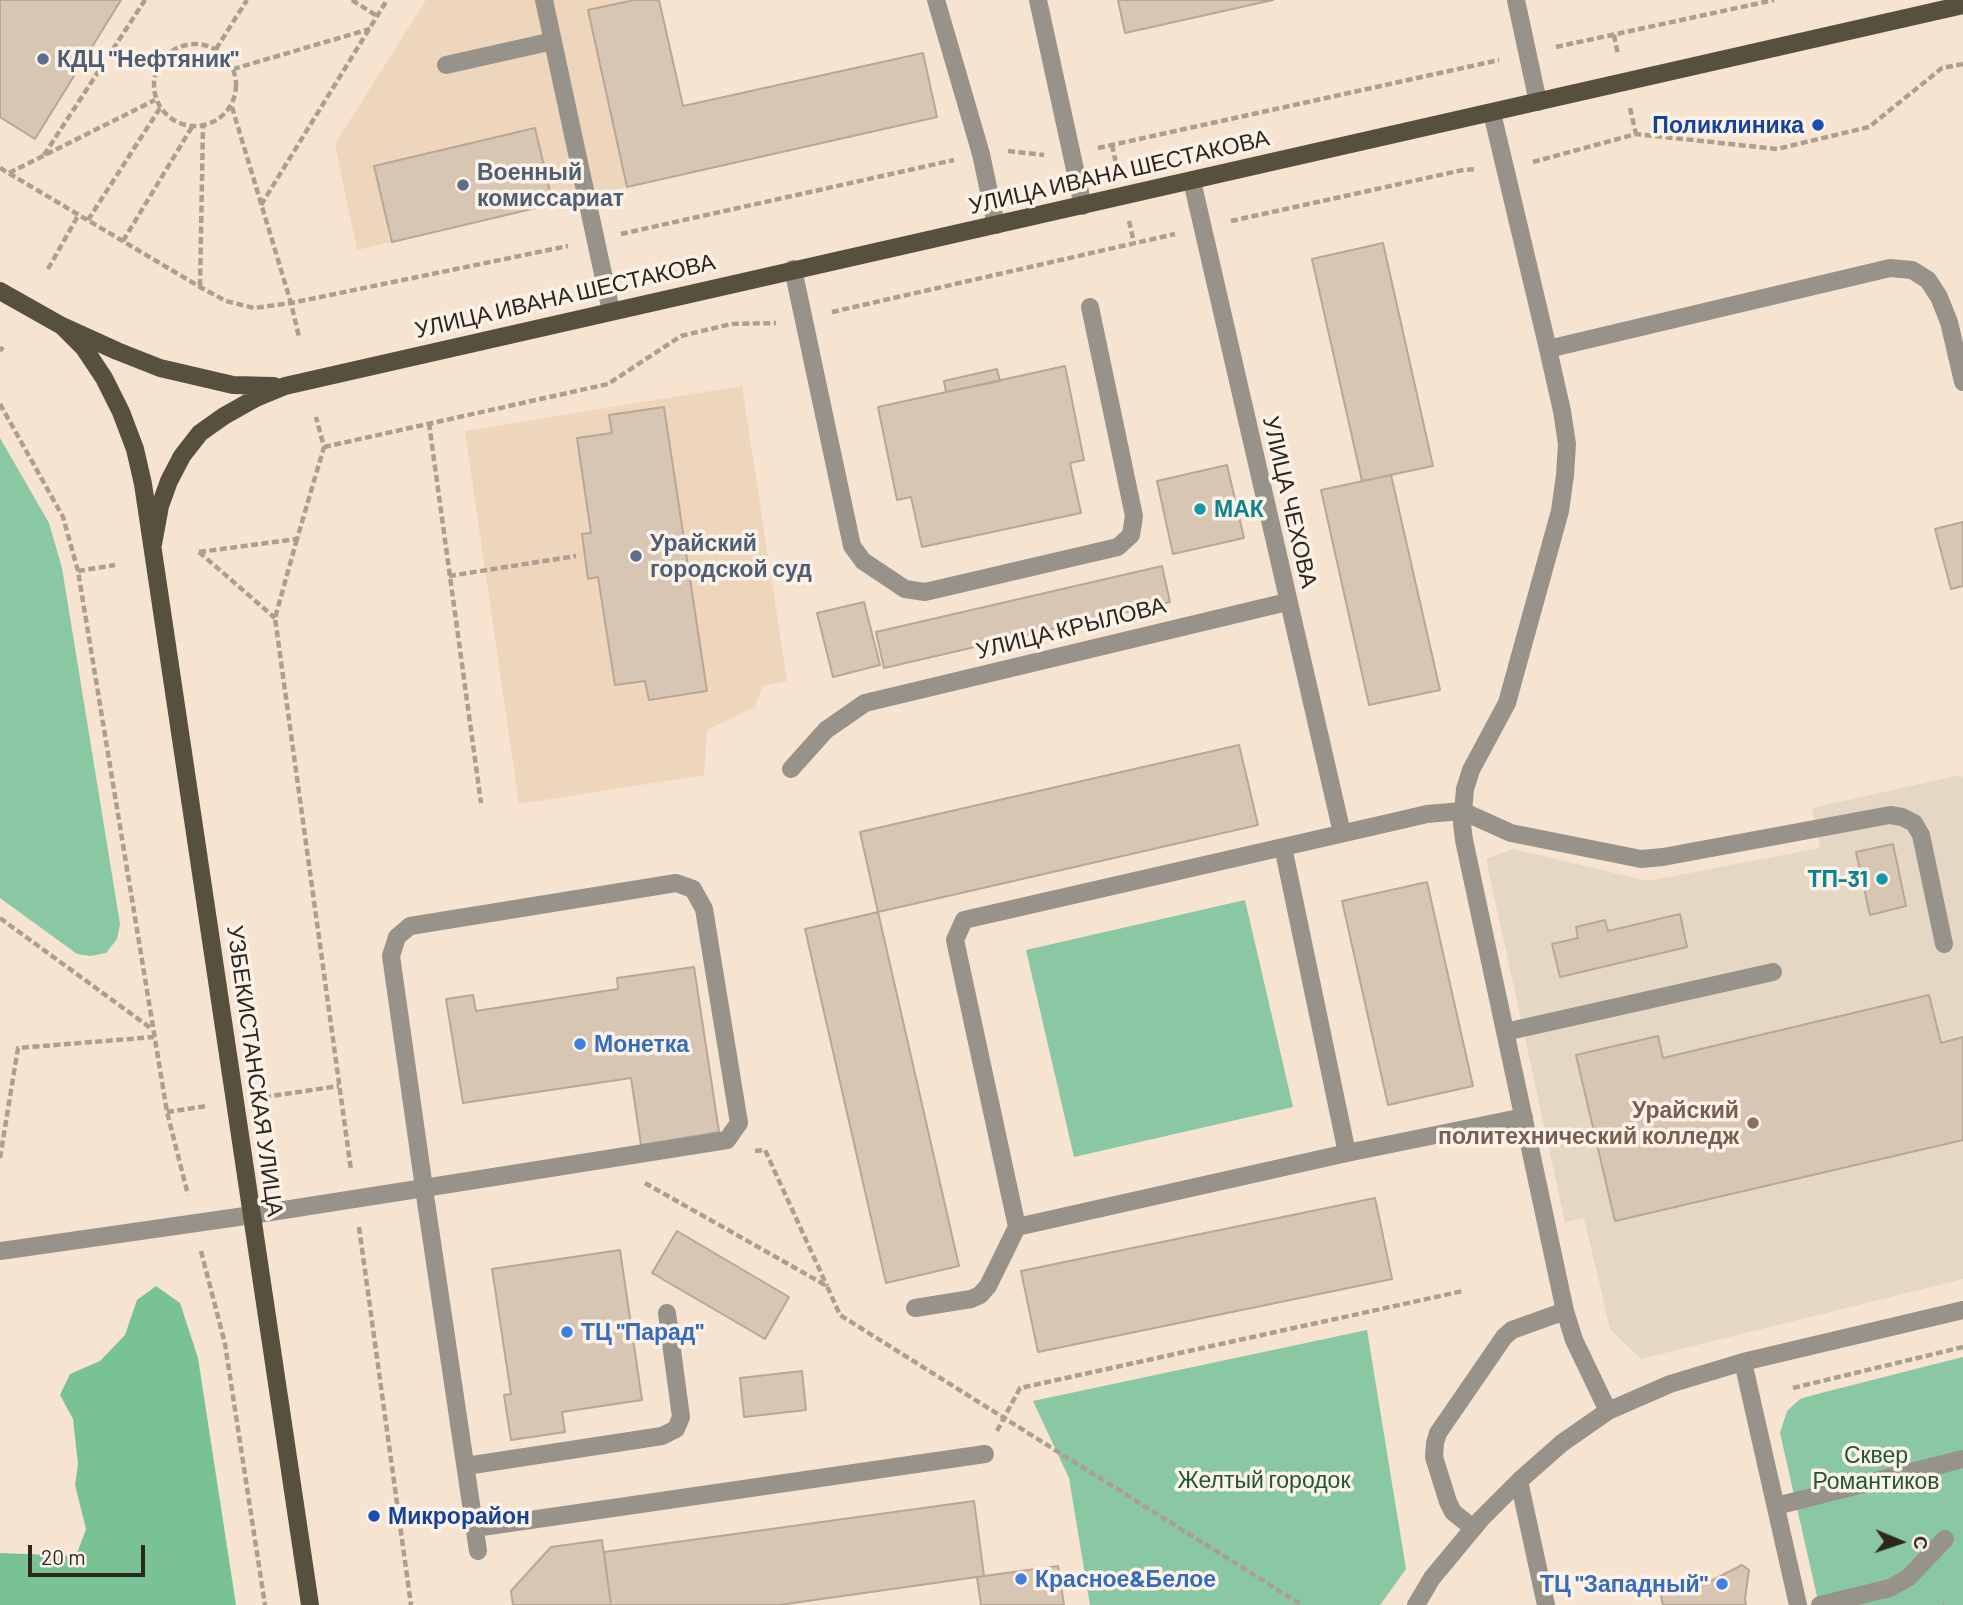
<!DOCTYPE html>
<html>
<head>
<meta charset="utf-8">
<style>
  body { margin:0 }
  #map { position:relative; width:1963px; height:1605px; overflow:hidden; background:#f6e3d0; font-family:Barlow,sans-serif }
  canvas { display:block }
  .north { position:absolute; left:1865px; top:1507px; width:70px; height:70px; -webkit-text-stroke:5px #fdf2e7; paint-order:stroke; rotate:92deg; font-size:19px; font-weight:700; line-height:28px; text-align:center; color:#2e2720 }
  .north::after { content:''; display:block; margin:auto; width:24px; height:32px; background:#2e2720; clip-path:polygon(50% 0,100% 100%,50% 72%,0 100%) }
  .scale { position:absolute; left:28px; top:1545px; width:117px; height:32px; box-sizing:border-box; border:4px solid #2e2720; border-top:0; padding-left:9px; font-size:21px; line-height:24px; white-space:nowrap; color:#2e2720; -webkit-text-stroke:5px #fdf2e7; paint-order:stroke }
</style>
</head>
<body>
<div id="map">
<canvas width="1963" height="1605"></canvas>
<div class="north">С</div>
<div class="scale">20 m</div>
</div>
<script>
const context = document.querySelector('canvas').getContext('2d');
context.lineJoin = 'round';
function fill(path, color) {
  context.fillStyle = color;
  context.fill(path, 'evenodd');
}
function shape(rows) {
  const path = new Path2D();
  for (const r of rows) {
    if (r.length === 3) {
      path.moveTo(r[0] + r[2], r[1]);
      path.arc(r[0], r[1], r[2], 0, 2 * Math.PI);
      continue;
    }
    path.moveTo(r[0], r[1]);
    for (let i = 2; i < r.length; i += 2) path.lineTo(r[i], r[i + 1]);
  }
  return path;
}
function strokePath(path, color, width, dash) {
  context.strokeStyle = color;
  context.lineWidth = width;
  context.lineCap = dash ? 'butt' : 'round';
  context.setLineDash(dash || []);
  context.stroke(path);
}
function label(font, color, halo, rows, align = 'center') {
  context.font = font + ' Barlow,sans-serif';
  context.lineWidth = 7;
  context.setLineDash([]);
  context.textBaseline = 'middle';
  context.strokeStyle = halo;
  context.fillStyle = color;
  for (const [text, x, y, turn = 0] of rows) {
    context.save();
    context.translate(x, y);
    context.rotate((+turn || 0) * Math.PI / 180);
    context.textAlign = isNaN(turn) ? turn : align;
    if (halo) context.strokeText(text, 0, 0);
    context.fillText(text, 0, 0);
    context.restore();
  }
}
fill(shape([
  [426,0,634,0,589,10,627,187,357,250,335,144],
  [742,386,787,681,763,686,755,707,707,730,704,775,519,804,465,431]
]), '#eed6bd');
fill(shape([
  [1960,775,1963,777,1963,1279,1641,1359,1610,1329,1584,1218,1565,1222,1486,859,1513,849,1648,881,1820,848,1812,808]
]), '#e4d7c4');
fill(shape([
  [0,438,49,523,62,568,120,924,117,939,106,953,90,956,77,954,0,898],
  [1245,900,1293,1107,1074,1157,1026,950],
  [1367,1330,1406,1569,1380,1605,1090,1605,1069,1478,1033,1401],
  [1963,1357,1963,1605,1819,1605,1780,1433,1787,1411,1800,1399,1821,1393]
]), '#89c8a2');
fill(shape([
  [156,1286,180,1303,198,1358,236,1605,0,1605,0,1553,76,1556,86,1529,75,1485,78,1464,73,1419,60,1395,70,1374,100,1361,125,1335,137,1300]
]), '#78c296');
const building = shape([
  [0,0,121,0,35,139,0,117,0,0],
  [634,0,659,0,683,106,923,53,937,117,627,187,588,10,634,0],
  [1118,0,1273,0,1125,33,1118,0],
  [535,128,553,204,392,242,374,166,535,128],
  [1383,243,1433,466,1362,481,1312,259,1383,243],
  [1065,366,1084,460,1070,463,1081,513,922,547,911,497,897,500,878,407,1065,366],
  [997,369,1000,381,946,392,944,381,997,369],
  [664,407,707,691,649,700,645,681,615,685,598,577,588,579,582,534,591,533,577,438,612,433,609,415,664,407],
  [1227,465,1244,538,1173,554,1157,481,1227,465],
  [1391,475,1440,690,1369,705,1321,490,1391,475],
  [1963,522,1963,586,1951,589,1935,529,1963,522],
  [1162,566,1170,602,884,668,876,632,1162,566],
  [864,602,880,665,833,677,817,613,864,602],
  [1239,745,1258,825,878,912,860,832,1239,745],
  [1893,844,1906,906,1870,915,1856,852,1893,844],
  [1427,882,1473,1086,1388,1105,1342,901,1427,882],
  [878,912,959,1266,886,1283,805,929,878,912],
  [1680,914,1687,947,1560,977,1552,944,1578,938,1576,927,1605,920,1608,931,1680,914],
  [694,967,719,1132,641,1145,631,1078,463,1103,446,999,473,995,476,1011,618,989,617,978,694,967],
  [1929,995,1941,1043,1963,1037,1963,1140,1615,1221,1576,1055,1658,1036,1663,1058,1929,995],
  [1375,1198,1392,1279,1038,1352,1021,1271,1375,1198],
  [677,1231,789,1297,765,1339,652,1273,677,1231],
  [620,1250,642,1400,562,1412,565,1432,511,1440,504,1395,511,1394,492,1269,620,1250],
  [802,1371,806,1410,744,1417,740,1378,802,1371],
  [974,1501,984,1576,779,1605,611,1605,604,1552,974,1501],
  [602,1540,611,1605,513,1605,511,1591,551,1547,602,1540],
  [1742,1565,1749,1570,1745,1599,1746,1605,1663,1605,1661,1596,1673,1582,1686,1586,1713,1580,1742,1565],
  [1058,1566,1064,1605,981,1605,977,1577,1058,1566]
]);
fill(building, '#d8c6b4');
strokePath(building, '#b8a795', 2);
strokePath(shape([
  [352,0,377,16],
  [1614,35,1618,55],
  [195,85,41],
  [1556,47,1774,0],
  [216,49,247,0],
  [233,69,370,29],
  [232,107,291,303,299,337],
  [1630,108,1636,134],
  [1112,145,1117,168],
  [1098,148,1499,60],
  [1008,151,1044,155],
  [44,155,145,0],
  [1533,162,1636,134,1777,149,1869,127,1942,68,1963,64],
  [0,168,200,287,226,301,254,308,291,303,568,246],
  [9,173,155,100],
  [261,205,387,0],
  [88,220,160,108],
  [1129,221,1134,243],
  [1231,221,1463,170,1476,169],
  [621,234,954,160],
  [123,241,192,127],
  [48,269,79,214],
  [200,286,203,126],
  [832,312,1175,234],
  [0,351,3,347],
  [0,404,63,517,78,571,167,1112,188,1195],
  [429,423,481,803],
  [324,447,608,384,681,336,731,324,776,323],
  [297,539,275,618,351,1170],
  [199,552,297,539,324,447,316,417],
  [199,552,275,618],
  [78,571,115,565],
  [449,576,576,556],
  [0,918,152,1029],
  [264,1097,339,1086],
  [167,1112,207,1106],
  [755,1151,765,1150,827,1286],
  [0,1158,18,1048,154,1037],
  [645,1183,827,1286,840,1315,1302,1605],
  [359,1227,411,1605],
  [201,1251,225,1344,265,1605],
  [1793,1388,1963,1347],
  [997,1431,1020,1388,1463,1291],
  [1943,1605,1944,1605]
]), '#ad9f90', 4.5, [7, 3.5]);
strokePath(shape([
  [544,0,611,311],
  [936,0,981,154,996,225],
  [1038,0,1083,206],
  [1516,0,1538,102],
  [446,65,553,41],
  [1492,113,1548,349,1562,411,1567,444,1565,475,1560,511,1507,703,1471,770,1465,789,1462,824,1464,840,1565,1311,1574,1340,1608,1411],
  [1192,181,1342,833],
  [793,269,852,546,863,561,905,589,925,592,1118,547,1131,535,1134,516,1090,307],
  [1548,349,1890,268,1912,270,1928,280,1939,297,1949,322,1963,382],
  [791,769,826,730,865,703,1287,602],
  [1283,847,1347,1153],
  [1505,1032,1773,972],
  [1524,1117,1347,1153,1017,1227,955,940,964,920,1397,821,1427,814,1462,811,1511,833,1641,859,1663,857,1890,815,1902,817,1914,823,1921,835,1944,944],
  [0,1251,252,1215,424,1188,727,1140,739,1123,704,909,693,889,676,883,410,926,397,937,391,956,424,1188,426,1202,478,1551],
  [915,1308,971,1299,980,1295,988,1286,1017,1227],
  [1743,1362,1798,1605],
  [466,1466,662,1436,676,1429,681,1417,667,1313],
  [1519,1481,1546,1605],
  [1776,1506,1963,1459],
  [475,1528,985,1454],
  [1473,1528,1453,1512,1448,1502,1434,1457,1435,1443,1438,1433,1504,1337,1512,1330,1565,1311],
  [1416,1605,1432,1578,1481,1519,1519,1481,1562,1443,1608,1411,1670,1384,1743,1362,1963,1310],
  [1820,1605,1890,1588,1908,1578,1945,1539]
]), '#97938a', 18);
strokePath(shape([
  [0,291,62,326,117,351,160,368,233,385,274,386],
  [62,326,84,348,104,378,121,412,135,449,143,484,310,1605],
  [153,544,160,506,169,481,182,456,200,433,224,416,256,398,285,386,1963,5]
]), '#57503f', 18);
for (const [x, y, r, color] of [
  [43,59,7,"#5c6f8a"],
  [1818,125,7,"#1a4fb4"],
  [463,185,7,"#5c6f8a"],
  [1200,509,7,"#0f9aa8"],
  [636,556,7,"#5c6f8a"],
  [1882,879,7,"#0f9aa8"],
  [580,1044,7,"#3f7fe0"],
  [1753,1123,7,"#8d6e63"],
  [567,1332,7,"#3f7fe0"],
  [374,1516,7,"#1a4fb4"],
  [1021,1579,7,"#3f7fe0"],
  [1722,1584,7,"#3f7fe0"]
]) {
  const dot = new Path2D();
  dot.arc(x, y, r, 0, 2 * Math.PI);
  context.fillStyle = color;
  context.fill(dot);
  strokePath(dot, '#fdf2e7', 2.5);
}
label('bold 23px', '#4e5e75', '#fdf2e7', [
  ["КДЦ \"Нефтяник\"",57,59],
  ["Военный",477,172],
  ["комиссариат",477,198],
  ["Урайский",650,543],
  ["городской суд",650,569]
], 'left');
label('bold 23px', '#164399', '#fdf2e7', [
  ["Поликлиника",1804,125],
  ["Микрорайон",388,1516,"left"]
], 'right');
label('23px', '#2e2720', '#fdf2e7', [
  ["УЛИЦА ИВАНА ШЕСТАКОВА",1119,172,-13],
  ["УЛИЦА ИВАНА ШЕСТАКОВА",565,296,-13],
  ["УЛИЦА ЧЕХОВА",1290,502,77],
  ["УЛИЦА КРЫЛОВА",1071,628,-14],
  ["УЗБЕКИСТАНСКАЯ УЛИЦА",255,1071,82]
]);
label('bold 23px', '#0d838f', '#fdf2e7', [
  ["МАК",1214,509],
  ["ТП-31",1868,879,"right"]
], 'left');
label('bold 23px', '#366cbe', '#fdf2e7', [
  ["Монетка",594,1044],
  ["ТЦ \"Парад\"",581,1332],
  ["Красное&Белое",1035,1579],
  ["ТЦ \"Западный\"",1708,1584,"right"]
], 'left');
label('bold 23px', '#785e54', '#fdf2e7', [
  ["Урайский",1739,1110],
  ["политехнический колледж",1739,1136]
], 'right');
label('23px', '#1f5639', '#fdf2e7', [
  ["Сквер",1876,1455],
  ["Романтиков",1876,1481],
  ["Желтый городок",1264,1480]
]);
</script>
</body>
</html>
